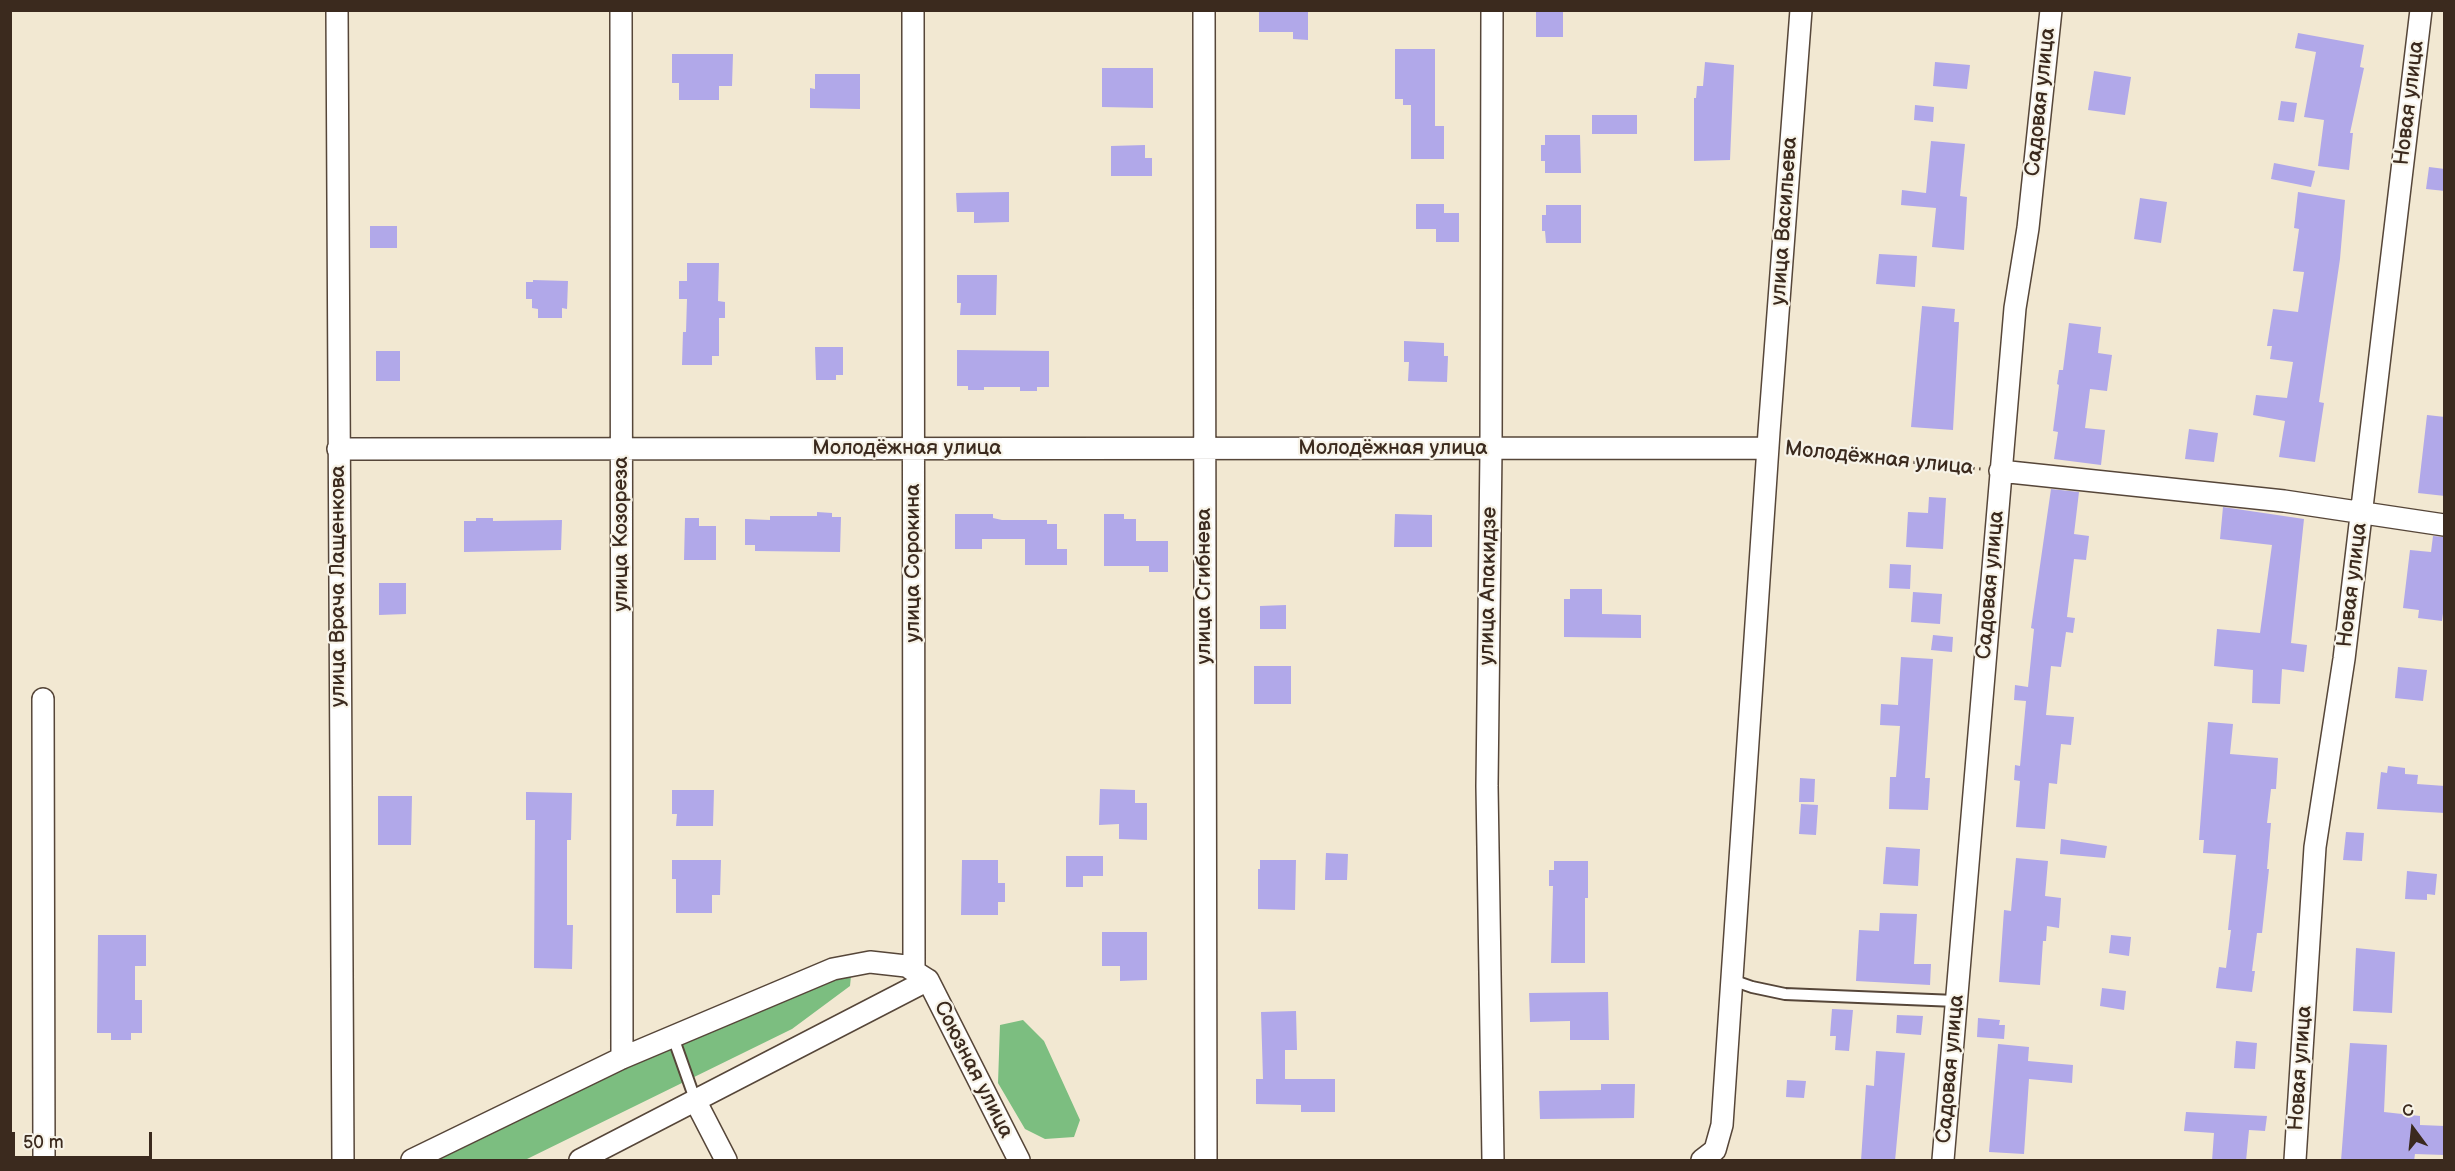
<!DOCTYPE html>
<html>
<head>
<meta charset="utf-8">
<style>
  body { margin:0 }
  #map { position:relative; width:2455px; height:1171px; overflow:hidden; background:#f2e8d2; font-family:"Balsamiq Sans",sans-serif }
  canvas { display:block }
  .frame { position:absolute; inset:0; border:12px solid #3b2a1e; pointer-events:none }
  .north { position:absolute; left:2383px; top:1099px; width:60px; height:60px; -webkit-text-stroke:4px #f7f3e8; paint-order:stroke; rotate:345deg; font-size:16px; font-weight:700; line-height:24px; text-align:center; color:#3b2a1e }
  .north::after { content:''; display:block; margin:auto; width:21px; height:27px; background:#3b2a1e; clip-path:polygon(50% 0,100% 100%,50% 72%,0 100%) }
  .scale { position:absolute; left:12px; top:1132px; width:140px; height:27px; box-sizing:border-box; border:3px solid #3b2a1e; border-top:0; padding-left:8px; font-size:18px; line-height:21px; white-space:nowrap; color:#3b2a1e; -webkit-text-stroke:4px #f7f3e8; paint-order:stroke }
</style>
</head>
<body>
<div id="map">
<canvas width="2455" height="1171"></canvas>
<div class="frame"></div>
<div class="north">С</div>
<div class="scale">50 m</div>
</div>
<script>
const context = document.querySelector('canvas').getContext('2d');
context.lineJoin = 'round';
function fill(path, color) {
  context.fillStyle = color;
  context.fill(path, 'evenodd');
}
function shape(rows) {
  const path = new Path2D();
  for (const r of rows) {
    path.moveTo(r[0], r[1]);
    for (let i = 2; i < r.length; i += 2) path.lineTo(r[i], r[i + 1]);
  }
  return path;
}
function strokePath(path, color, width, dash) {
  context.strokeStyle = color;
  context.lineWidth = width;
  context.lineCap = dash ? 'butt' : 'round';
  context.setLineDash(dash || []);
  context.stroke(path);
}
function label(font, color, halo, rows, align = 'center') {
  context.font = font + ' "Balsamiq Sans",sans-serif';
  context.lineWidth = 4.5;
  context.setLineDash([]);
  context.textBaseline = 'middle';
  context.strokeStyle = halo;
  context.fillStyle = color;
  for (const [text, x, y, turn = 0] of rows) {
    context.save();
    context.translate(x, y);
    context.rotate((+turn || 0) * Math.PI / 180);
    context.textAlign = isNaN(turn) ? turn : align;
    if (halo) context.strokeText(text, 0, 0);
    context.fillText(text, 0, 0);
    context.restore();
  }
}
fill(shape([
  [851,976,850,986,792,1029,525,1160,423,1160,672,1041,833,977],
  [1023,1020,1044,1041,1080,1120,1074,1137,1045,1139,1025,1129,998,1083,1000,1025]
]), '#7cbe80');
fill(shape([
  [1259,10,1308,10,1308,40,1293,39,1293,32,1259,32],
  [1536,10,1563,10,1563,37,1536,37],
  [2298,33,2364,45,2360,67,2364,68,2350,133,2353,133,2349,170,2318,166,2324,120,2304,117,2316,52,2295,48],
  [1395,49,1435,49,1435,126,1444,126,1444,159,1411,159,1411,105,1403,105,1403,99,1395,99],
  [672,54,733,54,732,86,719,86,719,100,679,100,679,83,672,83],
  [1705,62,1734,65,1730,160,1694,161,1694,98,1696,98,1697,86,1703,86],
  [1935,62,1970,65,1967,89,1933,86],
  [1102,68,1153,68,1153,108,1102,107],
  [2094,71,2131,77,2125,115,2088,110],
  [815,74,860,74,860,109,810,108,810,88,815,89],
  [2281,101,2297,103,2294,122,2278,120],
  [1915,105,1934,107,1933,122,1914,120],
  [1592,115,1637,115,1637,134,1592,134],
  [1545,135,1580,135,1581,173,1545,173,1545,161,1541,161,1541,145,1545,145],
  [1931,141,1965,144,1960,196,1967,197,1964,250,1932,247,1936,208,1901,205,1902,190,1926,193],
  [1145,145,1145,158,1152,158,1152,176,1111,176,1111,146],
  [2274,163,2315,171,2311,187,2271,179],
  [2429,167,2445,169,2445,191,2426,189],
  [1009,192,1009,222,974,223,974,212,957,212,956,193],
  [2298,192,2345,200,2340,259,2319,402,2324,403,2315,462,2279,457,2285,421,2253,415,2256,395,2287,398,2293,362,2270,359,2272,346,2267,346,2273,309,2298,312,2304,272,2293,271,2299,229,2294,228],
  [2140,198,2167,202,2161,243,2134,239],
  [1416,204,1444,204,1444,213,1459,213,1459,242,1436,242,1436,229,1416,229],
  [1546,205,1581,205,1581,243,1546,243,1545,231,1542,231,1542,215,1546,215],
  [370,226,397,226,397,248,370,248],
  [1879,254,1917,256,1915,287,1876,284],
  [687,263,719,263,718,301,725,302,725,318,719,318,719,356,712,356,712,365,682,365,683,332,686,332,687,299,679,299,679,281,687,281],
  [957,275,997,275,996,315,960,315,961,303,957,303],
  [533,280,568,281,567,309,562,308,562,318,538,318,538,309,532,308,532,299,526,299,526,282,533,282],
  [1922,306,1955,309,1954,322,1959,322,1953,430,1911,427],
  [2069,323,2101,327,2098,353,2112,355,2107,391,2090,389,2085,428,2105,430,2101,465,2054,459,2058,432,2053,431,2059,385,2057,384,2059,370,2063,370],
  [1404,341,1444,343,1444,356,1448,356,1447,382,1408,381,1409,362,1404,362],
  [815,347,843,347,843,375,836,375,836,380,816,380],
  [957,350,1049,351,1049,387,1037,387,1037,391,1020,391,1020,387,984,387,984,390,968,390,968,386,957,386],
  [376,351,400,351,400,381,376,381],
  [2427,415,2445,417,2445,496,2418,493],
  [2189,429,2218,433,2214,462,2185,459],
  [2051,489,2079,492,2074,534,2089,536,2086,560,2074,559,2067,617,2075,618,2073,633,2066,632,2061,667,2051,666,2046,715,2074,717,2071,745,2061,744,2057,784,2049,783,2045,829,2016,827,2020,781,2014,780,2015,765,2020,766,2026,701,2014,700,2015,685,2028,687,2034,629,2031,628],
  [1929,497,1946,498,1943,549,1906,547,1908,512,1928,513],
  [2223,507,2304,519,2291,643,2307,645,2304,672,2282,669,2280,704,2252,703,2253,670,2214,666,2217,629,2260,633,2272,545,2220,539],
  [817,512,832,513,832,517,841,517,840,552,755,551,755,545,745,545,745,519,770,520,770,516,817,516],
  [955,514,993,514,993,518,1002,520,1047,520,1047,524,1057,524,1057,549,1067,549,1067,565,1025,565,1025,539,982,539,982,549,955,549],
  [1104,514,1124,514,1124,519,1136,519,1136,541,1168,541,1168,572,1149,572,1149,566,1104,566],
  [1395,514,1432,515,1432,547,1394,547],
  [476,518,493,518,493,521,562,520,561,550,464,552,464,521,476,521],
  [685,518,699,518,699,526,716,526,716,560,684,560],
  [2433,536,2445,537,2445,598,2442,621,2418,618,2419,610,2403,608,2410,550,2431,552],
  [1890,564,1911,565,1910,589,1889,588],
  [379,583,406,583,406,614,379,615],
  [1570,589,1602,589,1602,614,1641,615,1641,638,1564,637,1564,599,1570,599],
  [1913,592,1942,594,1940,624,1911,622],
  [1286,605,1286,629,1260,629,1260,606],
  [1933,635,1953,637,1952,652,1931,650],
  [1901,657,1933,659,1925,778,1930,778,1928,810,1889,809,1890,777,1896,777,1900,726,1880,725,1881,704,1898,705],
  [1254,666,1291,666,1291,704,1254,704],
  [2398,667,2427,670,2423,701,2395,698],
  [2208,722,2233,724,2230,754,2278,758,2276,789,2271,789,2267,823,2271,823,2267,869,2269,869,2262,933,2257,933,2252,971,2255,971,2252,992,2216,988,2219,967,2226,968,2231,930,2228,930,2236,855,2203,853,2204,840,2199,840],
  [2388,766,2405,768,2405,774,2418,775,2417,784,2445,786,2445,813,2377,809,2381,772,2387,773],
  [1800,778,1815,779,1814,802,1799,802],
  [1100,789,1135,790,1135,803,1147,803,1147,840,1119,839,1119,824,1099,825],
  [672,790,714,790,713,826,676,826,677,814,672,814],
  [526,792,572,793,571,840,567,840,567,925,573,925,572,969,534,968,535,820,526,820],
  [378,796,412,796,411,845,378,845],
  [1801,804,1818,805,1816,835,1799,834],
  [2346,832,2364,833,2362,861,2343,860],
  [2061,839,2107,846,2105,858,2060,854],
  [1886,847,1920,849,1918,886,1883,884],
  [1326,853,1348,854,1347,880,1325,880],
  [1066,856,1103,856,1103,876,1083,876,1083,887,1066,887],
  [2016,858,2048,861,2045,896,2061,898,2059,928,2047,926,2046,941,2043,941,2040,985,1999,982,2004,910,2011,911],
  [672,860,721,860,720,895,712,895,712,913,676,913,676,879,672,879],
  [962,860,998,860,998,883,1005,883,1005,902,998,902,998,915,961,915],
  [1260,860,1296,860,1295,910,1258,909,1258,869,1260,869],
  [1554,861,1588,861,1588,898,1585,898,1585,963,1551,963,1553,886,1549,886,1549,870,1554,870],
  [2407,871,2437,874,2435,895,2427,894,2427,900,2405,899],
  [1880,913,1917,914,1914,964,1931,964,1930,985,1856,981,1859,930,1879,931],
  [1102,932,1147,932,1147,980,1120,981,1120,966,1102,966],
  [98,935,146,935,146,966,135,966,135,1000,142,1000,142,1033,131,1033,131,1040,111,1040,111,1033,97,1033],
  [2111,935,2131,937,2129,956,2109,953],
  [2356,948,2395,952,2392,1013,2353,1011],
  [2102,988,2126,991,2124,1010,2100,1006],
  [1608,992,1609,1040,1570,1040,1570,1021,1530,1022,1529,993],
  [1832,1009,1853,1010,1849,1051,1835,1050,1836,1036,1830,1036],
  [1296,1011,1297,1050,1285,1050,1285,1079,1335,1079,1335,1112,1301,1112,1301,1105,1256,1104,1256,1079,1263,1079,1261,1012],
  [1897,1015,1923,1016,1921,1035,1896,1033],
  [1978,1018,2000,1020,1999,1025,2005,1025,2004,1039,1977,1037],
  [2236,1041,2257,1043,2255,1069,2234,1068],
  [2350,1043,2387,1045,2384,1112,2420,1116,2420,1125,2445,1126,2445,1155,2415,1154,2414,1161,2341,1161],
  [1998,1044,2029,1047,2028,1061,2073,1065,2072,1083,2029,1079,2024,1154,1989,1152],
  [1876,1051,1905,1053,1895,1161,1861,1161,1866,1085,1874,1086],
  [1787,1080,1806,1081,1804,1098,1786,1097],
  [1601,1084,1635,1084,1634,1118,1540,1119,1539,1091,1601,1090],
  [2186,1112,2267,1116,2265,1131,2249,1130,2246,1161,2212,1161,2214,1133,2184,1131]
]), '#b1a8e9');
const service = shape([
  [1732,980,1752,987,1785,994,1956,1001],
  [673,1037,696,1102]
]);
const minor = shape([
  [337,10,343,1160],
  [621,10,622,1058],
  [913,10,914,971],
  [1204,10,1206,1160],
  [1492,10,1491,449,1487,786,1493,1160],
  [338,449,1768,448],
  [2000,471,2284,501,2444,525],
  [43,699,44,1160],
  [928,980,1019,1160],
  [696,1102,726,1160],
  [412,1160,622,1058,833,969,870,962,906,966,928,980],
  [580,1160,928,980],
  [1702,1160,1715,1150,1722,1125,1769,432,1801,10],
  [1943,1160,2015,308,2028,228,2051,10],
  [2295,1160,2315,847,2344,659,2421,10]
]);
strokePath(service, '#564639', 14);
strokePath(minor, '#564639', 24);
strokePath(shape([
  [1788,450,1981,469]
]), '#564639', 3, [1.5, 4.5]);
strokePath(service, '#fff', 10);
strokePath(minor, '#fff', 21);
label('21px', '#3b2a1e', '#f7f3e8', [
  ["Садовая улица",2041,102,-84],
  ["Новая улица",2410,103,-83],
  ["улица Васильева",1785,221,-86],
  ["Молодёжная улица",907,449],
  ["Молодёжная улица",1393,449],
  ["Молодёжная улица",1879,459,6],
  ["улица Козореза",622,534,-90],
  ["улица Сорокина",914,563,-90],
  ["Садовая улица",1991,585,-85],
  ["Новая улица",2353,585,-83],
  ["улица Врача Лащенкова",339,586,-90],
  ["улица Сгибнева",1205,586,-90],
  ["улица Апакидзе",1489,586,-89],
  ["Новая улица",2301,1068,-86],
  ["Садовая улица",1951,1069,-85],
  ["Союзная улица",973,1070,63]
]);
</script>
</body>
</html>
